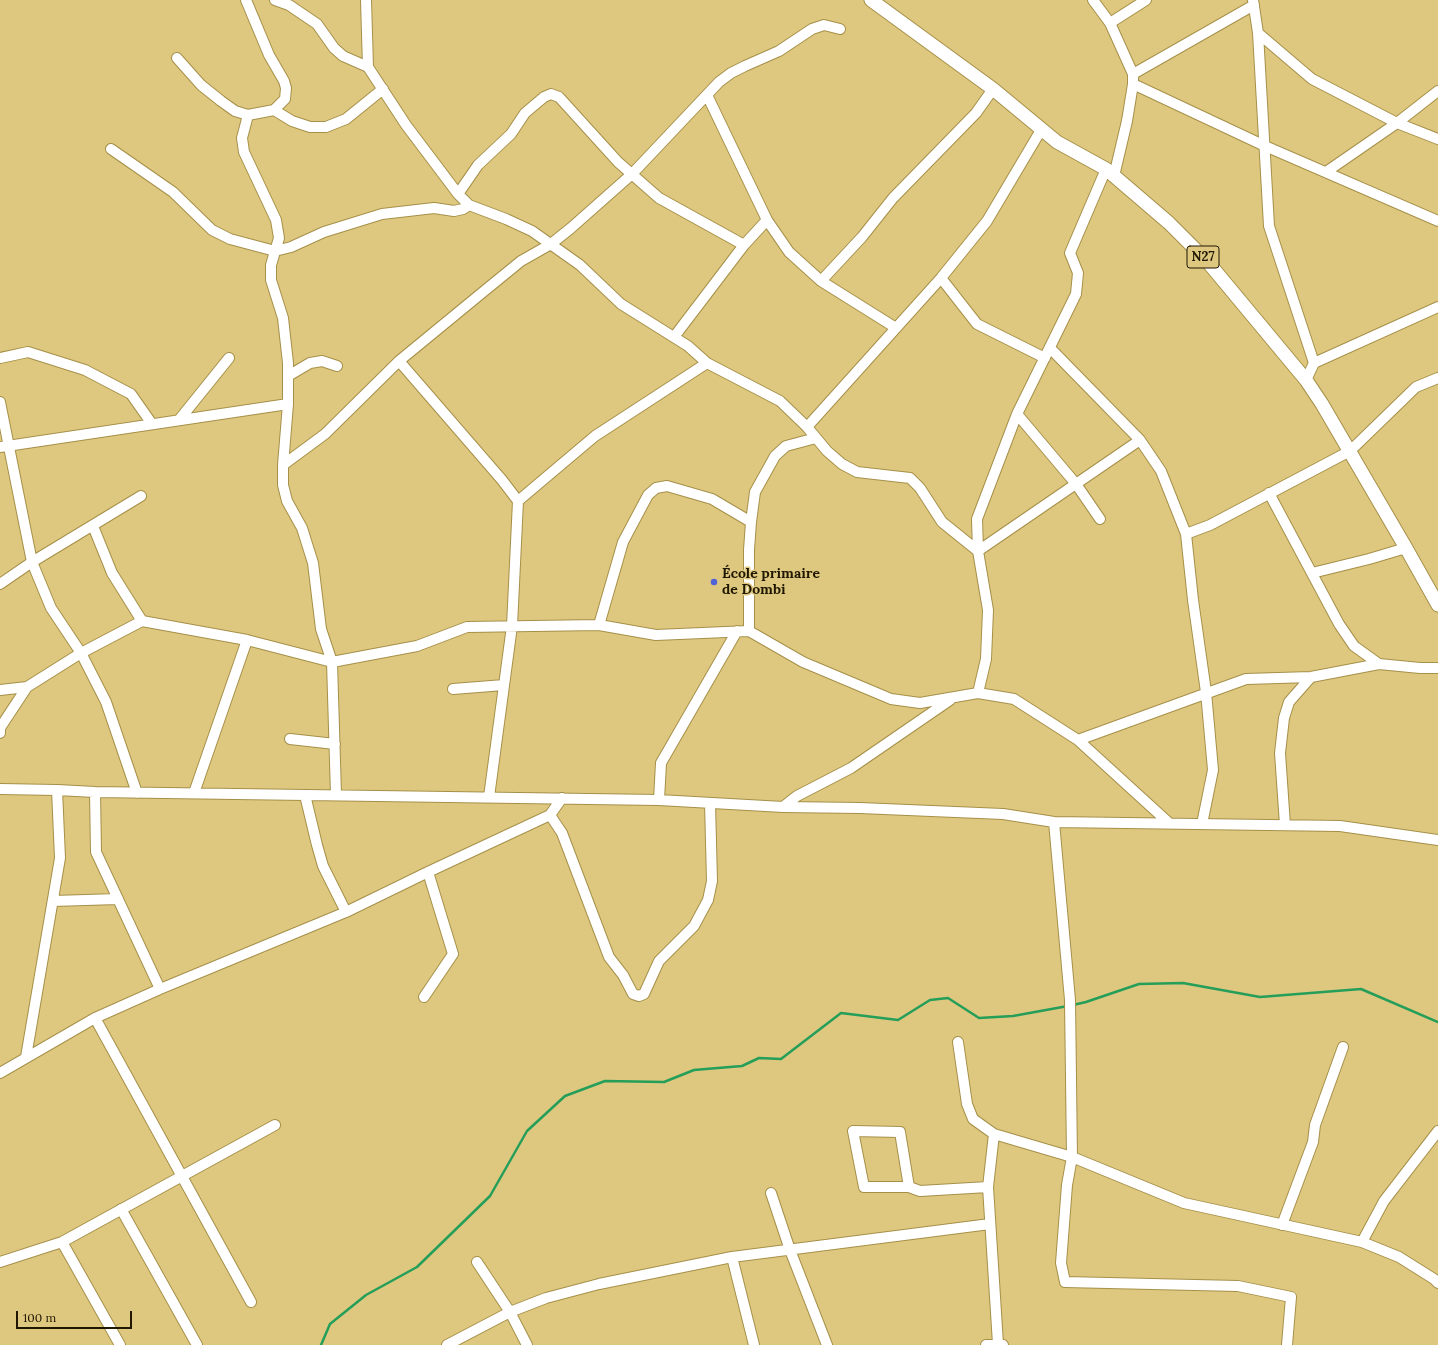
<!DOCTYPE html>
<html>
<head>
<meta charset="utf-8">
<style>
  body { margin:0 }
  #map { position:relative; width:1438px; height:1345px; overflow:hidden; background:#dec880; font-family:Lora,serif }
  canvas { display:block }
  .scale { position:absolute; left:16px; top:1311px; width:116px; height:18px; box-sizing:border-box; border:2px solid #201700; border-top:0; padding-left:5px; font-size:12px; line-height:14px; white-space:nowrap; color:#201700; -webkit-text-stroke:3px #dec880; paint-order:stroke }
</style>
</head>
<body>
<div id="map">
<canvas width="1438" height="1345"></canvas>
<div class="scale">100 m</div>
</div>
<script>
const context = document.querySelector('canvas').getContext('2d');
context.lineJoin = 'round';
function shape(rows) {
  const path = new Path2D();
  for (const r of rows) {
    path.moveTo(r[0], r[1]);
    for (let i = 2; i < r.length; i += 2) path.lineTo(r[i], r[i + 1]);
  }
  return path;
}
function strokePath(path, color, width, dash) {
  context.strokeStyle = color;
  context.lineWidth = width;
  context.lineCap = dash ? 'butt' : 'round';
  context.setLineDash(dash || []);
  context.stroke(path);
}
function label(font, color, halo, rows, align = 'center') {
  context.font = font + ' Lora,serif';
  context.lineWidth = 3;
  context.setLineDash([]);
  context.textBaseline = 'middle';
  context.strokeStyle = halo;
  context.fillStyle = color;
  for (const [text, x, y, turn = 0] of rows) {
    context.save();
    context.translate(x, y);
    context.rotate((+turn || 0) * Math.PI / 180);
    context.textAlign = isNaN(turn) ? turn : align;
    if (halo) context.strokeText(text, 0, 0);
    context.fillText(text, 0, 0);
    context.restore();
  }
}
strokePath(shape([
  [1073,1005,1086,1002,1139,984,1183,983,1260,997,1361,989,1438,1022],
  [321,1345,330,1324,366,1295,417,1267,490,1196,527,1131,565,1096,605,1081,664,1082,694,1070,742,1066,759,1058,781,1059,841,1013,898,1020,930,1000,948,998,979,1018,1013,1016,1068,1006]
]), '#249e58', 2.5);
const minor = shape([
  [275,0,289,5,317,24,334,48,343,56,368,67,406,125,458,194,469,205,506,219,532,231,580,265,621,304,688,346,707,363,780,401,807,427,827,451,842,464,857,472,910,478,920,488,942,522,978,551,1140,440],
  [366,0,368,67],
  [1093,0,1110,23,1133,74],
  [1253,0,1258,33,1269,226,1314,363,1306,380],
  [1110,23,1146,0],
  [1258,33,1312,79,1397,123,1438,139],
  [177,58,201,85,221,101,235,111,248,115,274,110,285,99,286,88,284,81,269,55,246,0],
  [1133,84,1265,146,1438,221],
  [707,95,767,220,789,252,821,281,896,328],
  [274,110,292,121,310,127,326,127,346,119,383,89],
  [248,115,242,138,244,152,276,220,279,238,271,265,271,280,283,318,288,363,288,404,283,465,283,485,287,501,302,528,313,563,321,629,332,662,336,795],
  [111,149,173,192,212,230,230,239,275,251,291,247,324,232,382,214,434,208,454,211,463,209,469,205],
  [1326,172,1397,123,1438,91],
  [1114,176,1127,121,1133,84,1133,74,1254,5],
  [458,194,478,165,511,134,525,113,544,97,551,94,559,97,618,162,659,198,744,245],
  [941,278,977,324,1045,358],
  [821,281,862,237,893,198,976,113,993,89],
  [674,337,744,245,767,220],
  [1050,348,1140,440,1161,471,1186,534,1193,600,1206,692,1213,770,1202,824],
  [0,358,28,352,85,370,131,394,152,424],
  [399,361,502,480,518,501,512,626,489,797],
  [1314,363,1438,307],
  [288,376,310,363,322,361,337,366],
  [0,402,32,562,51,608,81,653,106,702,137,793],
  [1017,414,1076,484,1100,519],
  [179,420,229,358],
  [807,427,941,278,987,221,1041,130],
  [0,447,288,404],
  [283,465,325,434,399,361,483,292,521,261,551,244,571,228,632,174,719,82,731,73,745,66,779,51,812,29,824,25,840,29],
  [1269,493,1339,624,1354,646,1379,664],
  [518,501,595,436,707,363],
  [751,522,755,492,775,456,786,446,816,438],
  [93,526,112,573,142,621],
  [1186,534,1210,525,1350,451,1416,387,1438,378],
  [1312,573,1369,559,1406,548],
  [0,584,32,562,141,496],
  [599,625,623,542,648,495,656,488,667,486,712,499,751,522,749,550,749,631],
  [453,689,504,685],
  [0,690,27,687,81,653,142,621,247,640,332,662,417,646,467,627,599,625,656,635,749,631,803,662,891,699,920,703,978,693,1014,699,1078,740,1169,823],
  [978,693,986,659,988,610,978,551,977,519,1017,414,1076,294,1078,273,1070,253,1106,169],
  [0,733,0,728,27,687],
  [290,739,335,744],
  [1078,740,1246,679,1311,677,1379,664,1420,668,1438,668],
  [0,789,57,790,95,792,659,800,783,807,860,808,1003,814,1054,822,1340,826,1438,840],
  [95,792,96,852,160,989],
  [194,793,247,640],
  [305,795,317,845,323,866,346,912],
  [659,800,661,763,737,631],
  [783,807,797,796,851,768,950,700],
  [550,815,562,833,609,957,623,975,633,994,639,996,644,994,659,961,694,926,708,900,712,881,710,803],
  [1054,822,1070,1000,1072,1157,1067,1185,1061,1263,1065,1282,1238,1286,1291,1297,1287,1345],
  [1285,825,1280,753,1284,718,1289,702,1311,677],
  [53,901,118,899],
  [424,997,453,954,428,872],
  [95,1018,251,1302],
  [958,1042,967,1104,973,1119,994,1134,1072,1157,1184,1203,1362,1242,1399,1257,1434,1279,1438,1283],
  [26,1057,60,858,57,790],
  [0,1073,95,1018,160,989,346,912,428,872,550,815,562,798],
  [994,1134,988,1187,998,1344],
  [909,1187,864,1187,853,1131,900,1132,909,1187,920,1191,988,1187],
  [771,1193,790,1250,827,1345],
  [121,1209,197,1345],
  [1282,1225,1313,1142,1315,1125,1343,1047],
  [62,1242,120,1345],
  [1362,1242,1384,1201,1438,1131],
  [732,1257,754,1345],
  [0,1262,62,1242,275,1125],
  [477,1262,510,1312,527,1345],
  [447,1345,510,1312,546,1298,599,1284,732,1257,990,1224],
  [986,1345,1003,1345]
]);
const major = shape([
  [871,0,993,89,1057,142,1106,169,1169,223,1207,261,1306,380,1322,404,1406,548,1438,605]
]);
strokePath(minor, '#a69049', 12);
strokePath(major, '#a69049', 15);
strokePath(minor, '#fff', 10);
strokePath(major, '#fff', 13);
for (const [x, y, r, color] of [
  [714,582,4,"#5062d7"]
]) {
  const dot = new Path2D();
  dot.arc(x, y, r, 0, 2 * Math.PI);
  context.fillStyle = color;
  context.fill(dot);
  strokePath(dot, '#dec880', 1.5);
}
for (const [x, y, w] of [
  [1203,257,32]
]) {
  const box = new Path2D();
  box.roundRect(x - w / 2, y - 11, w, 22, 3);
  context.fillStyle = '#dec880';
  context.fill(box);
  strokePath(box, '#201700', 1);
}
label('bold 13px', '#201700', null, [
  ["N27",1203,257]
]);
label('bold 14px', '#201700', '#dec880', [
  ["École primaire",722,574],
  ["de Dombi",722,590]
], 'left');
</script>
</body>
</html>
